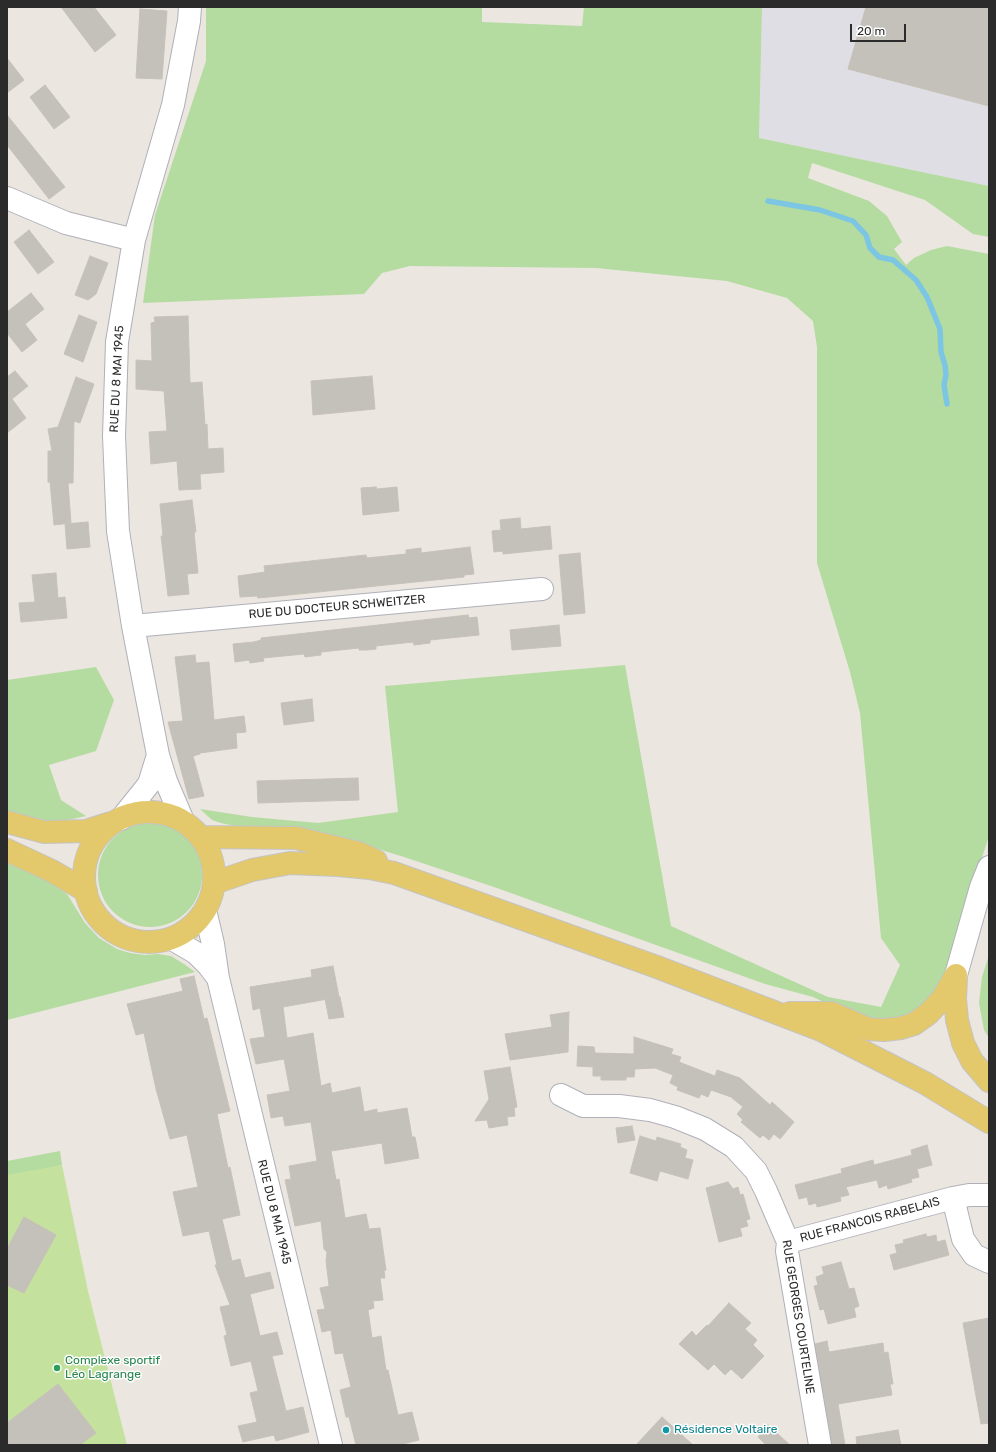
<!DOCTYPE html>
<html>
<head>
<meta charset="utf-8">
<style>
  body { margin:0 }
  #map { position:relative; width:996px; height:1452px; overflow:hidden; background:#ebe6df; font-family:Rubik,sans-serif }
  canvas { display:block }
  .frame { position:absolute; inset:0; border:8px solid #2b2b2b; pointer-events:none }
  .scale { position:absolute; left:850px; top:24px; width:56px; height:18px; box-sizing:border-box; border:2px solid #2b2b2b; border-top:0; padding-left:5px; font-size:12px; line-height:14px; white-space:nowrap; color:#2b2b2b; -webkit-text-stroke:3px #fff; paint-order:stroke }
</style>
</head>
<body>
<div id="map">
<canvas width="996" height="1452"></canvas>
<div class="frame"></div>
<div class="scale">20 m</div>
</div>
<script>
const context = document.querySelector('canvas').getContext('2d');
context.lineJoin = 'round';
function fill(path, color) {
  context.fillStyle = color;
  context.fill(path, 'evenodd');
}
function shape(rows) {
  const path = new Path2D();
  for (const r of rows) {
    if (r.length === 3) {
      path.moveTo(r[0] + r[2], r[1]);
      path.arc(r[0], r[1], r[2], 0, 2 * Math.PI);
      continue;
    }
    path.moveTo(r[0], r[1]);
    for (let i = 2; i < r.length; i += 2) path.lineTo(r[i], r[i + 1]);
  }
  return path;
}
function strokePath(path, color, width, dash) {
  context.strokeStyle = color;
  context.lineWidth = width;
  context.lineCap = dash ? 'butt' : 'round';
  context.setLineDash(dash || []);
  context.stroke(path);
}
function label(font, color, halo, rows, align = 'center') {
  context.font = font + ' Rubik,sans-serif';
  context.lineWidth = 3;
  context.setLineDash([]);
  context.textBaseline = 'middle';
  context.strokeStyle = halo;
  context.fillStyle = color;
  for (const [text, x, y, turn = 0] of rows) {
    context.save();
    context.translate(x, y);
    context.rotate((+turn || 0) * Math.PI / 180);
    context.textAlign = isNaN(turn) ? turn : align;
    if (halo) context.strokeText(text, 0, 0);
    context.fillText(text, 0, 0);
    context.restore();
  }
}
fill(shape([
  [762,7,989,7,989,186,759,138]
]), '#e0dee5');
fill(shape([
  [206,7,482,7,482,22,582,26,584,7,762,7,759,138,989,186,989,237,973,234,925,200,812,163,808,178,869,201,887,216,902,242,894,249,906,265,914,258,931,250,947,246,989,254,989,836,940,986,913,1017,871,1022,841,1010,813,997,765,984,494,887,404,857,339,837,300,830,235,826,221,823,212,820,200,809,252,817,318,823,398,812,385,686,625,665,671,926,828,997,881,1007,900,965,881,938,860,713,850,672,817,563,817,347,813,321,787,298,727,281,596,268,410,266,382,273,364,294,143,303,155,215,206,61],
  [96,667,114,700,96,751,49,765,61,800,86,816,59,822,40,822,7,815,7,680],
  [150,875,52],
  [7,863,48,881,67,894,85,923,99,938,117,949,130,953,145,955,158,954,171,956,184,964,195,972,7,1020],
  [989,955,989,1038,984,1030,979,1003,982,977],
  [60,1151,62,1165,44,1169,7,1210,7,1161]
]), '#b4dca1');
fill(shape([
  [62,1165,88,1291,127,1445,7,1445,7,1175]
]), '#c4e29e');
strokePath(shape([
  [768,201,820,210,853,221,866,235,870,248,879,257,893,260,916,280,927,297,940,329,941,352,945,365,946,375,944,385,947,404]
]), '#7dc6e3', 5.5);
const building = shape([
  [61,7,94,7,116,35,95,52,61,7],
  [866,7,989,7,989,106,848,69,866,7],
  [140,9,167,11,162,79,136,78,140,9],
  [7,58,24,80,7,93,7,58],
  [45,85,70,117,54,129,30,97,45,85],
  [7,115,65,187,49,199,7,145,7,115],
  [29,230,54,262,38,274,14,242,29,230],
  [90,256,108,263,96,294,88,300,75,295,90,256],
  [31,293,44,309,25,324,37,340,22,352,7,333,7,312,31,293],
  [79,315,97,322,83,362,64,354,79,315],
  [188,316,190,383,202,382,205,425,207,424,208,449,223,448,224,472,200,474,201,489,179,490,177,461,151,464,149,432,167,431,164,391,136,389,136,360,152,361,151,323,155,322,154,317,188,316],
  [15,371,28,386,12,399,26,418,7,433,7,377,15,371],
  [372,376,375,409,313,415,311,381,372,376],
  [76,377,94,384,80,423,74,421,73,483,68,483,71,523,54,525,50,482,48,482,48,451,52,451,48,429,58,427,76,377],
  [376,487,377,489,397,487,399,511,363,515,361,488,376,487],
  [192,500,196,532,194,532,198,573,187,574,189,594,168,596,161,536,163,536,160,504,192,500],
  [520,518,521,529,550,526,552,549,503,554,503,551,494,552,492,531,501,530,500,520,520,518],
  [88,522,90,547,67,549,65,524,88,522],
  [470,547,474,574,464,575,464,577,279,596,258,598,257,596,240,597,238,576,265,572,264,566,366,555,367,558,406,554,406,550,421,548,421,553,470,547],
  [580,553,585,613,564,615,559,555,580,553],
  [56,573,58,598,65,597,67,618,21,622,19,603,35,602,32,575,56,573],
  [468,615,469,618,477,617,479,635,430,640,430,643,414,645,413,642,376,646,376,649,367,650,359,650,359,648,321,652,321,655,305,657,304,654,263,658,264,661,250,663,249,660,235,662,233,644,254,642,261,640,261,638,468,615],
  [559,625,561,646,512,650,510,630,559,625],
  [195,655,196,663,209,662,214,720,244,716,246,732,236,733,237,748,200,753,200,754,193,756,204,796,189,799,168,722,183,721,175,657,195,655],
  [312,699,314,721,284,725,281,703,312,699],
  [358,778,359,800,258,803,257,781,358,778],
  [333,966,339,997,283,1007,287,1038,313,1033,321,1086,330,1083,332,1093,360,1087,364,1112,377,1109,377,1113,407,1108,412,1137,415,1137,419,1158,385,1164,382,1143,331,1151,336,1180,339,1179,345,1218,366,1214,369,1229,380,1228,386,1270,384,1271,385,1278,380,1278,383,1300,373,1301,374,1308,368,1310,372,1338,381,1336,386,1370,388,1370,398,1415,412,1412,419,1440,399,1445,356,1445,349,1417,346,1417,340,1390,351,1387,343,1353,335,1354,331,1330,322,1332,317,1310,325,1309,320,1288,329,1286,326,1261,327,1252,324,1249,321,1221,295,1226,285,1180,291,1179,289,1166,317,1161,311,1122,285,1126,283,1116,271,1118,267,1095,290,1091,284,1059,256,1064,250,1039,265,1037,260,1008,253,1010,250,987,312,977,311,970,333,966],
  [194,976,204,1019,207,1018,230,1111,217,1114,228,1168,230,1167,240,1215,222,1219,232,1261,240,1259,245,1278,270,1272,274,1288,250,1294,260,1336,277,1332,283,1354,272,1356,286,1411,303,1407,309,1432,276,1441,274,1435,243,1442,238,1426,257,1422,250,1393,258,1391,251,1361,231,1366,224,1336,227,1335,220,1307,230,1305,215,1265,217,1265,209,1231,183,1236,173,1192,198,1187,187,1135,170,1139,156,1089,144,1033,136,1035,127,1004,183,991,180,979,194,976],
  [340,997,344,1017,329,1019,325,999,340,997],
  [569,1012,568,1052,510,1060,505,1034,552,1027,550,1015,569,1012],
  [634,1037,673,1049,671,1054,681,1057,679,1062,715,1076,717,1070,740,1078,770,1105,772,1102,794,1122,780,1139,774,1134,769,1140,763,1135,760,1138,741,1122,743,1120,737,1114,743,1107,731,1097,711,1090,708,1097,701,1094,699,1098,677,1090,678,1087,670,1083,673,1075,655,1068,635,1069,634,1077,626,1077,626,1080,601,1080,601,1076,593,1076,593,1067,577,1066,578,1046,594,1047,595,1053,634,1054,634,1037],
  [510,1067,517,1107,514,1108,515,1116,507,1117,508,1125,489,1128,487,1120,475,1121,489,1099,484,1071,510,1067],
  [632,1126,635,1140,618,1143,616,1128,632,1126],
  [640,1136,656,1141,657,1137,681,1144,680,1147,687,1150,685,1158,693,1160,688,1179,660,1171,657,1181,630,1173,640,1136],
  [927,1145,932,1165,917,1169,919,1177,911,1179,912,1182,888,1189,887,1185,879,1188,877,1180,846,1187,849,1195,840,1197,841,1201,817,1207,816,1203,809,1205,807,1197,799,1199,795,1185,842,1173,841,1169,873,1160,874,1165,912,1155,911,1150,927,1145],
  [728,1182,733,1189,738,1187,740,1195,743,1194,750,1219,746,1220,748,1226,740,1228,742,1236,719,1242,706,1188,728,1182],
  [24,1217,56,1235,24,1293,7,1285,7,1249,24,1217],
  [926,1234,927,1237,936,1235,937,1242,945,1240,949,1255,894,1270,890,1255,897,1253,895,1245,904,1243,903,1240,926,1234],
  [841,1262,849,1289,854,1288,859,1306,854,1308,856,1317,828,1324,824,1309,820,1310,814,1286,818,1285,816,1277,824,1274,822,1267,841,1262],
  [729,1303,751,1323,745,1329,757,1340,753,1345,764,1356,742,1379,731,1369,725,1375,714,1364,708,1370,679,1344,692,1331,696,1336,707,1325,708,1326,729,1303],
  [989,1318,989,1423,981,1424,963,1323,989,1318],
  [827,1341,829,1352,883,1343,884,1353,888,1352,893,1384,890,1384,892,1395,838,1404,845,1445,832,1445,815,1344,827,1341],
  [58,1384,96,1433,80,1445,7,1445,7,1423,58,1384],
  [662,1417,693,1445,636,1445,662,1417],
  [768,1425,790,1445,766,1445,758,1437,768,1425],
  [898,1430,901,1445,857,1445,856,1437,898,1430]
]);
fill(building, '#c4c0ba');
strokePath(building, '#c7c2b8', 1);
const minor = shape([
  [7,198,66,223,134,240],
  [133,626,542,589],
  [121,819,149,784,158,755],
  [183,821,166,781,158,755,133,626,118,531,114,436,117,342,134,240,173,105,189,21,190,7],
  [205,910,213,944,218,978,331,1445],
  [172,939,196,953,208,965,218,978],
  [956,975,981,887,989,867],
  [561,1095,583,1106,619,1106,650,1110,675,1117,705,1129,734,1147,756,1171,766,1191,788,1242,787,1251,820,1445],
  [953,1198,963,1239,974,1255,989,1262],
  [788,1242,953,1198,969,1195,989,1195]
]);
const major = shape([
  [149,877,65],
  [7,822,44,832,86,831,111,823],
  [201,837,296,838,359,853,376,861],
  [7,850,52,871,86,891],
  [214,883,252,870,290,863,338,865,370,868,394,873,657,967,821,1030,925,1083,989,1122],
  [956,978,955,999,957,1020,963,1043,972,1061,989,1081],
  [790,1013,832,1013,868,1029,884,1030,901,1028,914,1024,928,1014,943,998,956,975]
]);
strokePath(minor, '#afb0ba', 24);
strokePath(major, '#c4c4c4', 24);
strokePath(minor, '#fff', 22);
strokePath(major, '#e3c96c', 22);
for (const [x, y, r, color] of [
  [57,1368,4,"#2e9e5b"],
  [666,1430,4,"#0f9aa8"]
]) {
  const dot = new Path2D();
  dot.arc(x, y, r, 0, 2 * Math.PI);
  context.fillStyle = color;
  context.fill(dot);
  strokePath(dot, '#fff', 1.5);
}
label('12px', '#2b2b2b', '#fff', [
  ["RUE DU 8 MAI 1945",117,379,-87],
  ["RUE DU DOCTEUR SCHWEITZER",337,607,-5],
  ["RUE DU 8 MAI 1945",274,1212,76],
  ["RUE FRANCOIS RABELAIS",870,1220,-15],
  ["RUE GEORGES COURTELINE",798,1317,81]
]);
label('12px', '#27864d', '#fff', [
  ["Complexe sportif",65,1361],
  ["Léo Lagrange",65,1375]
], 'left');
label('12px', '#0d838f', '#fff', [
  ["Résidence Voltaire",674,1430]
], 'left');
</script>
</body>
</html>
